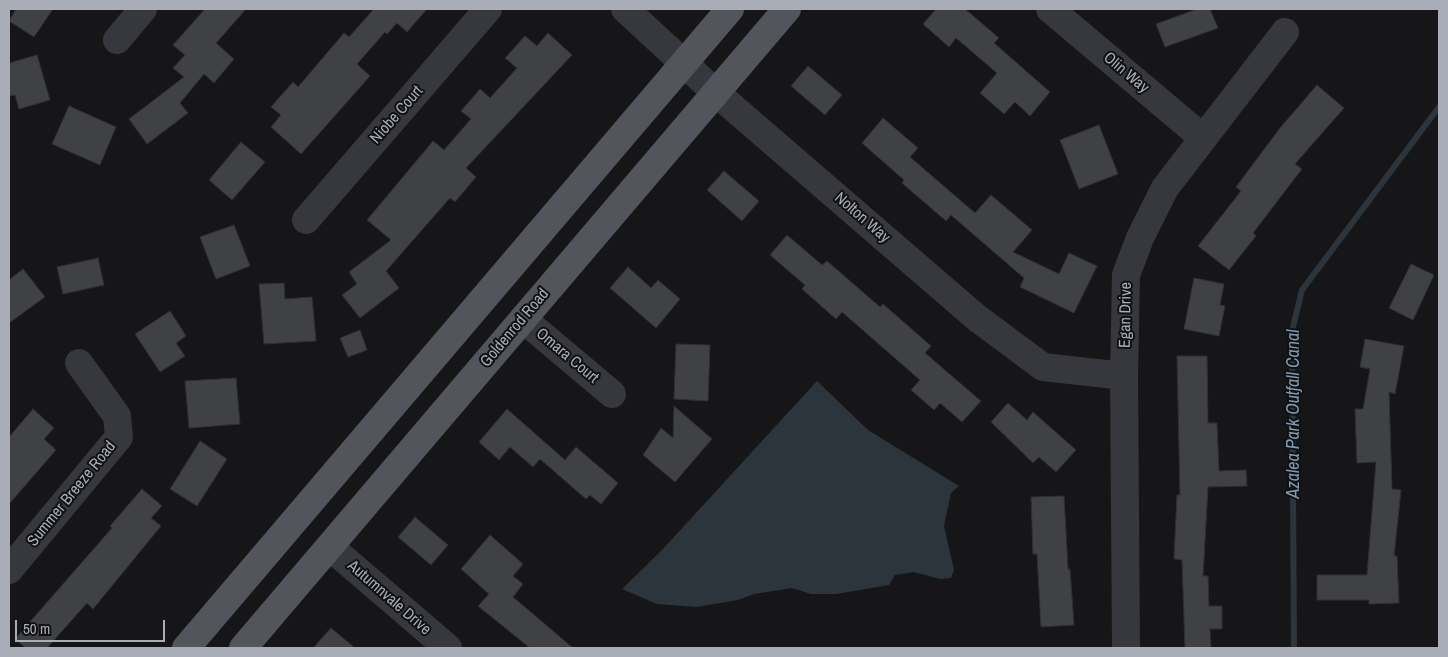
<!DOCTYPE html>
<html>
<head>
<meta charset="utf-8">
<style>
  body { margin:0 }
  #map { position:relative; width:1448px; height:657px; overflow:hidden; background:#161618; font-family:"Archivo Narrow",sans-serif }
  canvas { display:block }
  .frame { position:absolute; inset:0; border:10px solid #a8adb8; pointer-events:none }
  .scale { position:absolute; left:15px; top:620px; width:150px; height:22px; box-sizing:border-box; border:2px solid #a8adb8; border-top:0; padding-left:6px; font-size:15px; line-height:18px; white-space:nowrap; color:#a8adb8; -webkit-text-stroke:4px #111113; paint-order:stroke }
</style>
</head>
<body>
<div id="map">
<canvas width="1448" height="657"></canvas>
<div class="frame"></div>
<div class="scale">50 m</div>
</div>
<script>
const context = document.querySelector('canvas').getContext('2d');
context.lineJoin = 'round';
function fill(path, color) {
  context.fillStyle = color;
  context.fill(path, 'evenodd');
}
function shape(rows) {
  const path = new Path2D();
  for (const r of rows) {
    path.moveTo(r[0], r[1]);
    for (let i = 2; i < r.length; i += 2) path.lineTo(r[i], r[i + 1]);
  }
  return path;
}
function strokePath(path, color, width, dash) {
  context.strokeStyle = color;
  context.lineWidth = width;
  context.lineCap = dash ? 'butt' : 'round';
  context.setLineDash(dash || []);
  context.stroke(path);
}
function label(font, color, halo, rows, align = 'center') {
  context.font = font + ' "Archivo Narrow",sans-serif';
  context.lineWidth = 4;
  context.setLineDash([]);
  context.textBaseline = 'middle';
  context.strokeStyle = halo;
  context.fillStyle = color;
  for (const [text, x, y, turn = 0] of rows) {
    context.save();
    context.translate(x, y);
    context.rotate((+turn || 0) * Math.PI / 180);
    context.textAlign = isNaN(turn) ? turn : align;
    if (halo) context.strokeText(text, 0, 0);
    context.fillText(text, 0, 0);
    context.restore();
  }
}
fill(shape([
  [817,381,868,430,959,486,951,493,944,526,954,570,951,578,940,579,914,572,895,575,889,585,836,594,811,594,792,588,754,594,738,600,696,607,657,604,622,589,663,549]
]), '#2c353c');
strokePath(shape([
  [1294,648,1292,331,1302,290,1439,107]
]), '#2c353c', 6);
const building = shape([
  [16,9,53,9,34,37,9,21,16,9],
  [205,9,246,9,216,43,234,59,214,83,204,74,180,103,188,113,147,144,129,119,184,77,173,68,185,55,173,45,205,9],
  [374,9,427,9,407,32,397,23,387,34,385,32,357,64,370,76,301,154,271,127,281,115,271,107,293,82,298,87,344,33,349,37,374,9],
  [936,9,965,9,999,38,994,43,1050,92,1030,116,1015,102,1004,114,980,93,997,73,956,38,949,47,923,24,936,9],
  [1197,9,1210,9,1218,28,1165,47,1156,24,1197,9],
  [548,33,572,55,466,168,476,177,455,202,450,198,386,271,399,288,360,318,342,295,357,284,349,272,391,240,367,220,433,141,444,150,471,119,461,111,480,89,490,98,517,68,505,58,525,36,537,46,548,33],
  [37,55,50,100,19,109,15,95,9,96,9,63,37,55],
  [808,66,842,95,825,115,791,86,808,66],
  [1317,85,1344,108,1295,164,1302,169,1253,233,1256,236,1229,270,1198,246,1241,191,1236,187,1280,128,1317,85],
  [69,106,116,127,100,165,52,144,69,106],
  [883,118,918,148,910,157,975,213,991,195,1032,230,1013,252,1059,274,1069,253,1097,266,1074,313,1020,287,1024,278,951,215,946,221,902,183,904,180,862,143,883,118],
  [1099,125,1118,174,1079,189,1060,140,1099,125],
  [241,142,265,162,232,200,209,180,241,142],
  [724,171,759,201,742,221,707,190,724,171],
  [234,225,250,266,216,279,200,237,234,225],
  [787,235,822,265,827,261,880,307,883,304,931,346,925,353,981,401,962,422,940,403,934,410,911,390,920,380,842,312,836,319,802,289,805,285,770,255,787,235],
  [98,258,104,285,63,294,57,267,98,258],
  [1411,264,1434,275,1413,320,1389,308,1411,264],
  [628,267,651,288,658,280,680,299,656,328,610,288,628,267],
  [23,269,45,297,9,323,9,280,23,269],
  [1194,278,1224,284,1220,305,1225,306,1219,336,1184,329,1194,278],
  [284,283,285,299,312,297,316,341,264,344,259,284,284,283],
  [170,311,186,336,176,343,185,356,160,372,135,334,170,311],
  [360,330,367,350,348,357,340,338,360,330],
  [1365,339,1404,346,1395,394,1389,392,1392,489,1401,490,1394,556,1397,556,1399,603,1369,604,1369,600,1317,600,1317,575,1367,575,1376,462,1357,463,1355,409,1363,409,1370,369,1360,367,1365,339],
  [676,344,710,345,708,401,674,399,676,344],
  [1177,356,1207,356,1208,423,1217,423,1219,471,1246,470,1247,486,1208,487,1203,576,1208,576,1209,606,1222,606,1222,629,1210,629,1211,648,1185,648,1182,560,1174,559,1177,495,1180,495,1177,356],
  [236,378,240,424,189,428,185,381,236,378],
  [1008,403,1027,420,1033,412,1076,450,1056,472,1039,457,1033,463,991,422,1008,403],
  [674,406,712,439,675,482,643,455,661,428,673,438,674,406],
  [33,409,54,428,44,439,56,450,9,504,9,437,33,409],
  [507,409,565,460,576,447,618,483,601,504,590,495,586,499,540,459,533,467,510,447,499,460,479,442,507,409],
  [200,441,227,459,197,506,170,489,200,441],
  [142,489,162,506,151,518,161,526,93,609,87,603,47,648,26,648,15,639,112,528,110,526,142,489],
  [1064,496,1068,569,1070,569,1074,625,1041,627,1037,554,1033,554,1031,497,1064,496],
  [415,517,448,545,431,565,398,537,415,517],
  [490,535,523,564,513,576,523,584,513,597,573,648,530,648,478,606,489,594,461,569,490,535],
  [331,628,355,648,313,648,331,628]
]);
fill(building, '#404145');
strokePath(building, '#303034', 1);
strokePath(shape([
  [625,9,715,92,977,318,1043,367,1124,376],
  [1050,9,1203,138],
  [117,40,143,9],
  [306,220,488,9],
  [523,319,612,394],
  [330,547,448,648],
  [9,570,119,437,117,416,79,363],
  [1126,648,1124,376,1126,275,1140,238,1165,188,1285,32]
]), '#37383d', 28);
strokePath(shape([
  [186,648,730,9],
  [243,648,787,9]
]), '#53555c', 28);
label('16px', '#a8adb8', '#111113', [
  ["Olin Way",1126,73,40],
  ["Niobe Court",397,115,-49],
  ["Nolton Way",862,218,41],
  ["Egan Drive",1126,315,-89],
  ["Goldenrod Road",515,328,-50],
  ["Omara Court",567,356,40],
  ["Summer Breeze Road",72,494,-51],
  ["Autumnvale Drive",389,598,41]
]);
label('italic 18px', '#7f9bb3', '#111113', [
  ["Azalea Park Outfall Canal",1294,414,-90]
]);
</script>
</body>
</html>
